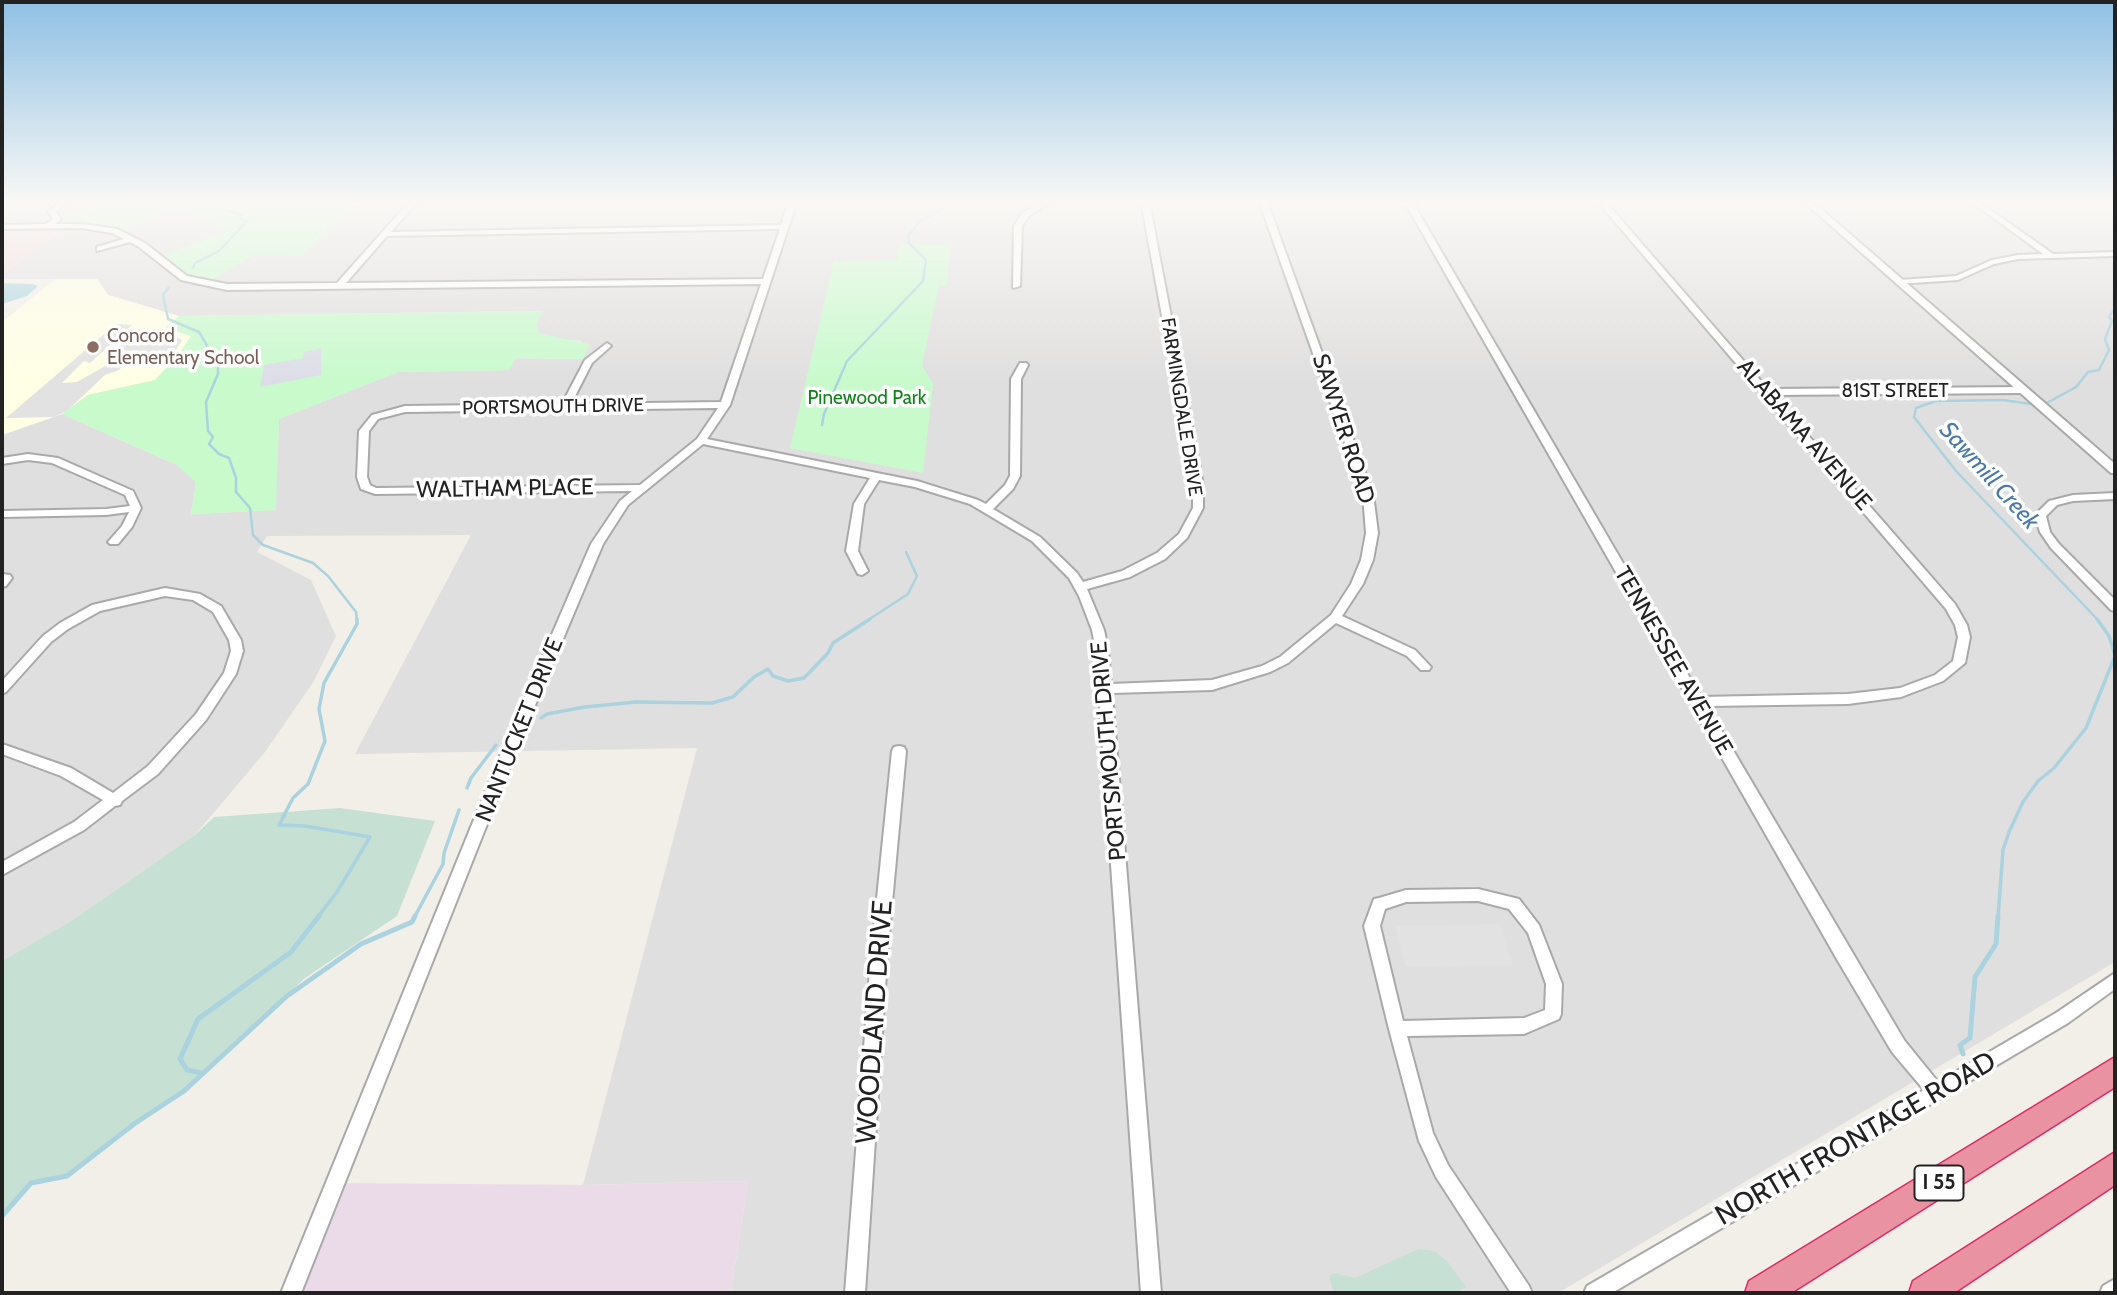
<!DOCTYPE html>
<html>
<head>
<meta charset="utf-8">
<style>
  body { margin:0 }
  #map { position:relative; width:2117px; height:1295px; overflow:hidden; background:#f2efe9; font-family:Cabin,sans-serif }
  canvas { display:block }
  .frame { position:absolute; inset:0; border:4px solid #222; pointer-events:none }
</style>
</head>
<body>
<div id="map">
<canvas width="2117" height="1295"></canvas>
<div class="frame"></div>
</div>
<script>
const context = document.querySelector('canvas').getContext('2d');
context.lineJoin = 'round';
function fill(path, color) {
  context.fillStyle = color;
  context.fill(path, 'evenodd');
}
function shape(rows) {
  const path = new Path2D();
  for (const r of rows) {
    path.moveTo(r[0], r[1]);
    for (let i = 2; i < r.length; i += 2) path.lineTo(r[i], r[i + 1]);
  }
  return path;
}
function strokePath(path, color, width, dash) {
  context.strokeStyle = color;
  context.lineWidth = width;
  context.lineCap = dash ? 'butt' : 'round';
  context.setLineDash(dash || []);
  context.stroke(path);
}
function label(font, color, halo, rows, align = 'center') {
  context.font = font + ' Cabin,sans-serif';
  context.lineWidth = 7;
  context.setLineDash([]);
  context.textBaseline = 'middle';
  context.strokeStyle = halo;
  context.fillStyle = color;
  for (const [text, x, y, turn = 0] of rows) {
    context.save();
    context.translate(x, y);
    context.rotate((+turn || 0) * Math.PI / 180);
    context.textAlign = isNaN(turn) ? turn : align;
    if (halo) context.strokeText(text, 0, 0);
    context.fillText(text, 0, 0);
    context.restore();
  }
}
fill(shape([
  [2,201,1801,201,2115,476,2115,962,1558,1293,731,1293,748,1181,583,1185,697,748,355,754,471,535,267,536,257,552,311,580,336,636,314,681,265,752,195,835,71,921,2,961,2,435,62,414,177,465,196,482,191,514,275,510,279,419,398,372,508,370,515,358,582,359,581,341,557,339,538,333,536,324,542,311,179,316,108,295,96,279,2,279,2,275,64,228,60,222,64,218,62,214,49,217,49,220,43,223,2,224],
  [1811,201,2115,201,2115,463,2004,366]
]), '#e0dfdf');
fill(shape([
  [64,228,2,275,2,229]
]), '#f2dad9');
fill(shape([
  [748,1181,731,1293,302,1293,347,1183,583,1185]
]), '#ebdbe8');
fill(shape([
  [56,279,97,279,108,295,179,316,167,327,192,336,176,358,155,380,88,395,62,414,2,435,2,322]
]), '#ffffe5');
fill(shape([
  [340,808,435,821,397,916,305,978,184,1091,134,1124,67,1176,31,1183,2,1216,2,961,71,921,195,835,214,817],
  [1418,1249,1434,1251,1447,1261,1466,1287,1456,1293,1334,1293,1329,1276,1334,1273,1355,1278]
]), '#c6e0d4');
fill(shape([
  [157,201,357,201,303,255,252,256,211,281,188,274,163,255,229,231,203,217,177,209,124,229,96,224,60,223,64,218,63,214],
  [899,244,950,244,947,285,939,285,922,365,933,384,923,473,790,448,834,261,897,260],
  [543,311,536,324,539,333,590,344,583,359,516,358,509,370,398,372,279,419,276,510,191,514,196,482,177,465,62,414,88,395,155,380,176,358,191,336,166,328,179,316]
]), '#c8facc');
fill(shape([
  [116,324,132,325,90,363,84,361,62,383,77,382,107,365,113,359,108,357,137,329,173,335,182,340,171,358,129,359,119,370,105,375,67,411,54,417,6,418],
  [1500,924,1513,965,1406,967,1395,926]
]), '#e2e2e2');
fill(shape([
  [321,348,321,375,260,387,264,365,303,358,304,352]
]), '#dddde8');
fill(shape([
  [2,283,32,284,38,286,27,296,2,304]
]), '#aad3df');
strokePath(shape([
  [193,268,195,263,219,251,247,221,240,218,242,215,210,205,209,201],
  [169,287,163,295,168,319,199,332,218,364,218,374,206,402,208,431,213,437,209,444,219,454,229,458,236,478,236,492,250,508,253,535,263,545,313,563,328,576,356,612,357,620],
  [2031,404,2003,400,1936,401,1916,408,1914,417,1956,471,2098,620],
  [2045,404,2076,387,2088,372,2099,370,2109,350,2105,339,2112,321,2109,316,2115,309],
  [822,425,824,414,847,361,923,281,926,260,909,243,908,236,919,222,944,208,944,201],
  [868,620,908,594,917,576,906,552]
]), '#aad3df', 2.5);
strokePath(shape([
  [2097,619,2109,636,2115,655],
  [541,718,547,714,585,707,636,702,712,703,733,697,754,677,768,669,773,676,788,681,804,678,828,653,833,643,870,619],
  [467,788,471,778,496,745],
  [317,918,337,892,370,837,305,826,279,825,293,798,308,784,325,741,319,709,324,683,357,624,357,619],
  [414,918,443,864,444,853,459,810],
  [1998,918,2003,850,2009,832,2023,802,2038,781,2054,768,2086,728,2115,656]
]), '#aad3df', 3.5);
strokePath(shape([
  [1963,1054,1960,1045,1970,1038,1975,977,1996,944,1998,916],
  [202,1073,187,1070,180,1059,198,1019,291,952,319,916],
  [2,1216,31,1183,67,1176,134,1124,184,1091,287,996,361,944,412,922,415,916]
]), '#aad3df', 5);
const minor = shape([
  [60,201,68,201,56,212,61,219,55,224,82,224,117,229,145,243,187,276,227,284,337,283,410,201,418,201,391,232,781,225,789,201,797,201,730,405,707,439,917,481,978,500,986,504,1005,485,1010,476,1011,379,1020,363,1026,363,1028,365,1021,379,1020,476,1013,489,993,509,1040,537,1077,573,1083,582,1122,571,1157,553,1179,534,1193,508,1193,485,1141,201,1149,201,1203,485,1203,508,1187,538,1165,559,1130,577,1087,589,1104,630,1108,650,1111,684,1212,680,1262,666,1280,657,1331,615,1351,584,1361,560,1366,533,1363,494,1259,201,1267,201,1373,494,1378,533,1373,560,1363,584,1342,616,1415,650,1431,667,1429,670,1421,670,1407,656,1336,623,1288,663,1270,672,1212,690,1112,693,1161,1293,1141,1293,1096,650,1092,630,1079,596,1069,578,1032,541,970,504,915,487,879,480,864,504,858,551,868,571,862,575,858,574,846,551,854,504,870,478,703,444,628,505,603,544,520,741,301,1293,281,1293,506,741,591,544,620,501,632,491,375,494,361,489,357,477,359,431,372,415,405,406,562,404,585,360,607,343,611,346,592,363,571,404,721,402,761,284,227,290,181,280,139,247,130,242,97,251,97,247,124,239,112,233,82,228,2,229,2,225,46,224,53,219,48,212,60,201],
  [780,229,763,279,346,283,387,236,780,229],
  [718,408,697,439,640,485,376,488,370,485,367,477,369,431,378,419,405,412,718,408],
  [1042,201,1051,201,1029,216,1022,226,1020,286,1013,288,1014,226,1023,212,1042,201],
  [1408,201,1416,201,1416,208,1701,697,1848,694,1900,688,1935,675,1953,661,1958,637,1955,625,1946,609,1597,201,1605,201,1768,389,2024,387,2029,390,2024,393,1773,395,1955,604,1967,625,1970,637,1965,663,1943,681,1901,697,1848,704,1707,706,1904,1040,1938,1082,2056,1013,2115,973,2115,989,2068,1023,1612,1293,1584,1293,1587,1286,1924,1090,1892,1052,1838,961,1408,208,1408,201],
  [1970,201,1978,201,2053,254,2115,252,2115,256,2018,259,1994,264,1958,280,1897,284,1897,280,1900,280,1956,276,1992,260,2018,255,2043,254,1970,201],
  [28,454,58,458,133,491,141,508,132,527,118,544,110,544,108,542,122,526,129,512,106,515,2,517,2,511,106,509,130,506,125,495,52,463,28,460,2,464,2,458,28,454],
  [2115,493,2115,499,2073,501,2057,505,2046,516,2050,532,2059,544,2115,600,2115,611,2111,610,2051,548,2040,532,2035,515,2049,501,2073,495,2115,493],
  [2,574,10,575,12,578,6,586,2,587,2,574],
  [165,588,200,594,221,606,241,640,243,651,236,674,206,720,158,774,122,801,120,805,115,806,84,830,2,875,2,862,74,822,103,800,61,776,2,754,2,744,71,768,113,793,148,766,196,714,224,673,231,651,229,640,213,612,193,600,165,596,100,611,68,629,51,642,6,692,2,694,2,681,43,636,60,623,92,605,165,588],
  [899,746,904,747,906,751,887,957,865,1293,845,1293,871,957,892,751,894,747,899,746],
  [1478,889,1519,899,1539,925,1562,984,1561,1014,1559,1019,1524,1034,1407,1036,1433,1133,1448,1165,1529,1286,1532,1293,1511,1293,1436,1177,1419,1141,1389,1029,1364,926,1374,899,1379,898,1406,890,1478,889],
  [1478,901,1509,909,1528,933,1546,984,1545,1010,1524,1018,1403,1021,1380,926,1385,909,1406,902,1478,901],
  [2115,1279,2115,1293,2100,1293,2103,1286,2115,1279]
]);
const tertiary = shape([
  [1803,201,1812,201,2115,464,2115,473,2111,473,1803,201]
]);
const motorway = shape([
  [2115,1057,2115,1087,1791,1293,1745,1293,1749,1281,2115,1057],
  [2115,1152,2115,1185,1954,1293,1909,1293,1913,1281,2115,1152]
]);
strokePath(minor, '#a9a9a9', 4);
strokePath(tertiary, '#a9a9a9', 4);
strokePath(motorway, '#dc2a67', 3);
fill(minor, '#fff');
fill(tertiary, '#fff');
fill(motorway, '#e892a2');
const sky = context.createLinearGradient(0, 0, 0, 382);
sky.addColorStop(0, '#8fc0e4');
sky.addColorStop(0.53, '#f9f8f5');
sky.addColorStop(1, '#f9f8f500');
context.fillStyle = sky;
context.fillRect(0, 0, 2117, 382);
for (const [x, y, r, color] of [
  [93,347,7,"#8d6e63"]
]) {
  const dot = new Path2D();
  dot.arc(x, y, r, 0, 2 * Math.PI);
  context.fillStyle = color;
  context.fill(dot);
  strokePath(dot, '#fff', 2.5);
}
label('19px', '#785e54', '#fff', [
  ["Concord",107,336],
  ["Elementary School",107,358]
], 'left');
label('19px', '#222', '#fff', [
  ["81ST STREET",1895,391],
  ["PORTSMOUTH DRIVE",553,407,-1],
  ["FARMINGDALE DRIVE",1181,407,81]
]);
label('19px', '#0c8416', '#fff', [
  ["Pinewood Park",867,398]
]);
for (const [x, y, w] of [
  [1939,1183,49]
]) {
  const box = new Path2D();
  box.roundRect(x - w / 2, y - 17.5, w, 35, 5);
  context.fillStyle = '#fff';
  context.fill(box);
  strokePath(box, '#222', 2);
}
label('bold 21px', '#222', null, [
  ["I 55",1939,1183]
]);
label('23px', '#222', '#fff', [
  ["SAWYER ROAD",1343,429,72],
  ["ALABAMA AVENUE",1804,435,49],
  ["WALTHAM PLACE",505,489,-1],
  ["TENNESSEE AVENUE",1673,661,60],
  ["NANTUCKET DRIVE",520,730,-68],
  ["PORTSMOUTH DRIVE",1109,751,-95]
]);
label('italic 24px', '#4a7aab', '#fff', [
  ["Sawmill Creek",1989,476,48]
]);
label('28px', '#222', '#fff', [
  ["WOODLAND DRIVE",875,1022,-86],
  ["NORTH FRONTAGE ROAD",1856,1139,-30]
]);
</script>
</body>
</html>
